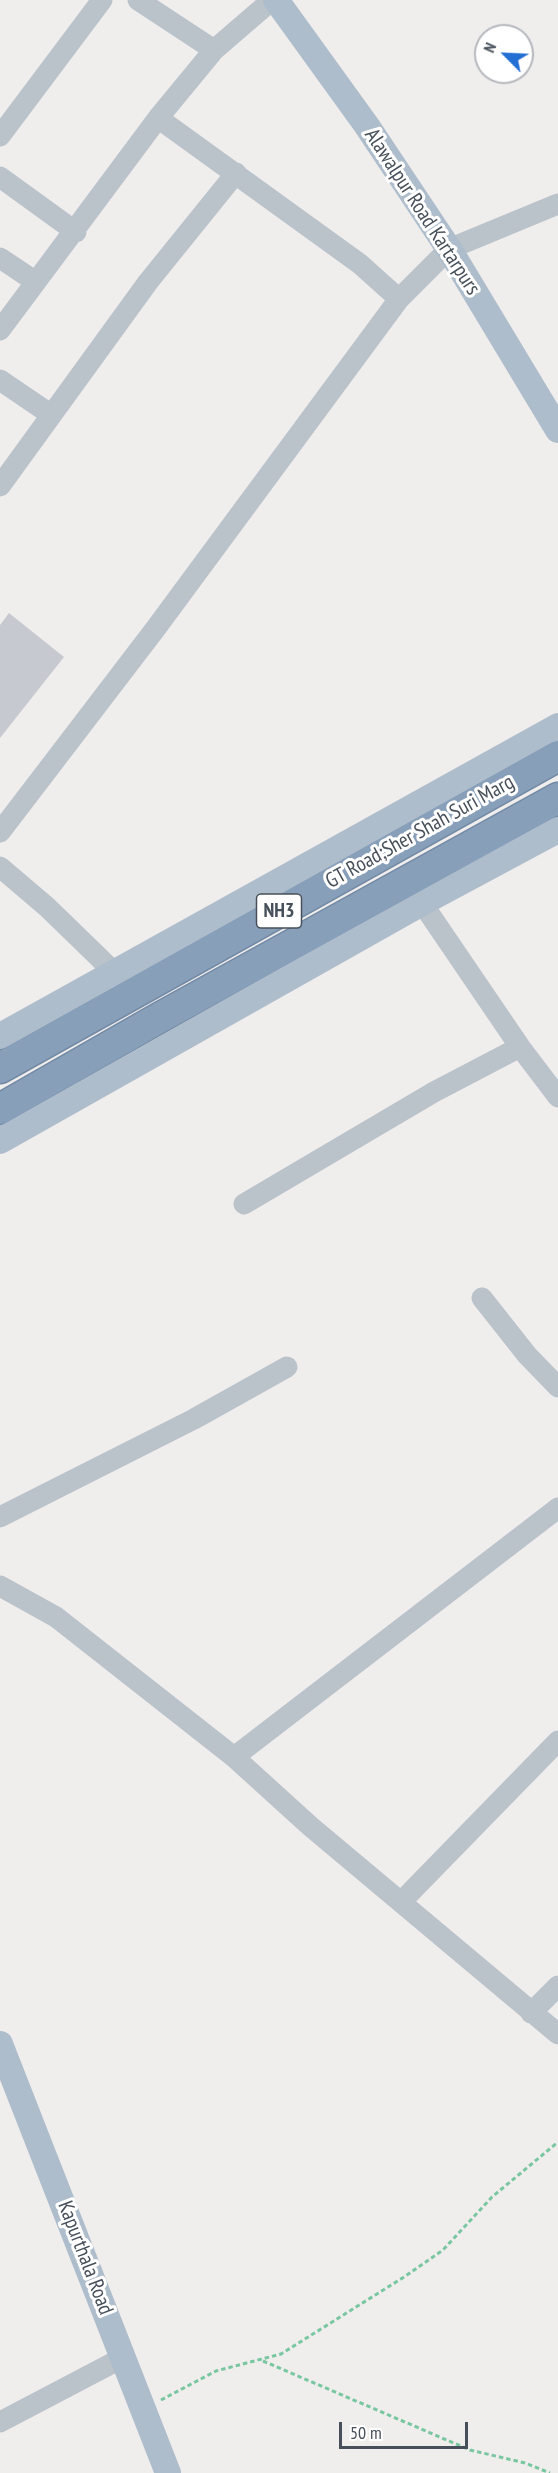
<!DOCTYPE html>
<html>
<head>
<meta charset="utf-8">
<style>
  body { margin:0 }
  #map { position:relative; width:558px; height:2473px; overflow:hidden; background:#f0eded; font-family:"PT Sans Narrow",sans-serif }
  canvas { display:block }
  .north { position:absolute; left:474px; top:24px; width:60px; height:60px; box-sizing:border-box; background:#fff; border:2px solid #b5b9bd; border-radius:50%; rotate:294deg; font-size:16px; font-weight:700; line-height:24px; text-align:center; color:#47505a }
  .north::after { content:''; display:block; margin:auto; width:21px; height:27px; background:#236fd4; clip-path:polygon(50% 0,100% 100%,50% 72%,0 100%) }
  .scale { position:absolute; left:339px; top:2422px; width:129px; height:27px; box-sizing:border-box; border:3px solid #47505a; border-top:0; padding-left:8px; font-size:18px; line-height:21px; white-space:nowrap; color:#47505a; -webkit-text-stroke:4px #fff; paint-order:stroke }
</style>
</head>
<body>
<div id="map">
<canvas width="558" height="2473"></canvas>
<div class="north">N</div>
<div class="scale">50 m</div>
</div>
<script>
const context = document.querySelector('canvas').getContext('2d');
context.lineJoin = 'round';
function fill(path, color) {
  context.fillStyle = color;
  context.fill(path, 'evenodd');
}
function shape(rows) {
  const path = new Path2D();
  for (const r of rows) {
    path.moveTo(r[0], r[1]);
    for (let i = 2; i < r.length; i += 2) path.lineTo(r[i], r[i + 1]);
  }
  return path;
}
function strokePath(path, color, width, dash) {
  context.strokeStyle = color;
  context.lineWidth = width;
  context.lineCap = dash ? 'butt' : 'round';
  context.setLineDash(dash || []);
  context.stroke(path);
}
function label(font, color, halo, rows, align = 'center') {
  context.font = font + ' "PT Sans Narrow",sans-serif';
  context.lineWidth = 6;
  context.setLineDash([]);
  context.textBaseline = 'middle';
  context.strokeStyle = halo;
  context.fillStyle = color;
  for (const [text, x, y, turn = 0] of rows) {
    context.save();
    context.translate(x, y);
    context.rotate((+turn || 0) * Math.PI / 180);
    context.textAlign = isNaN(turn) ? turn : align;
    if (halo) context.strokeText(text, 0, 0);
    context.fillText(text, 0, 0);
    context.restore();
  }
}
fill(shape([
  [9,613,64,657,0,738,0,625]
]), '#c7c9d0');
const highway = shape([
  [0,1068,558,756],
  [0,1109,159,1018,558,798]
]);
strokePath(highway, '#738aa5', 33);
strokePath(shape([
  [263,2361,470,2450,525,2463,550,2473],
  [161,2400,216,2371,281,2354,404,2277,443,2250,492,2197,558,2142]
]), '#78c7a1', 3, [4.5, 3]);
strokePath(shape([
  [138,0,214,50],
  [158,118,360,264,399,299],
  [0,136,102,0],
  [0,177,76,232],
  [0,258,36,282],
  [0,330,158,118,214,50,272,0],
  [0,380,50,414],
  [0,486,148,282,236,173],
  [0,832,156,628,399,299,449,249,558,204],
  [0,867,47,907,114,972],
  [422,903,520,1047,558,1097],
  [244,1204,434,1092,520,1047],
  [482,1298,527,1355,558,1387],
  [0,1517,194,1419,287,1367],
  [0,1586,56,1617,234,1757,310,1826,558,2034],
  [234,1757,558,1508],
  [402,1901,558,1741],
  [531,2013,558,1986],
  [0,2422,124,2357]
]), '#bac2ca', 21);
strokePath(shape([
  [276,0,367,126,449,249,558,430],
  [0,1036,558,726],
  [0,1141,422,903,558,830],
  [0,2044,168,2473]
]), '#aebdcb', 26);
strokePath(highway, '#889fba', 30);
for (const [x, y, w] of [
  [279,911,45]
]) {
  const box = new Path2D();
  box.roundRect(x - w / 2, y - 17, w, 34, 4.5);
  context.fillStyle = '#fff';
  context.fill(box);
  strokePath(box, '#47505a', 1.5);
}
label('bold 20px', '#47505a', null, [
  ["NH3",279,911]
]);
label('21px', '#47505a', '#fff', [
  ["Alawalpur Road Kartarpurs",422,212,57],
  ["GT Road;Sher Shah Suri Marg",420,832,-29],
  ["Kapurthala Road",85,2258,69]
]);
</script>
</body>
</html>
